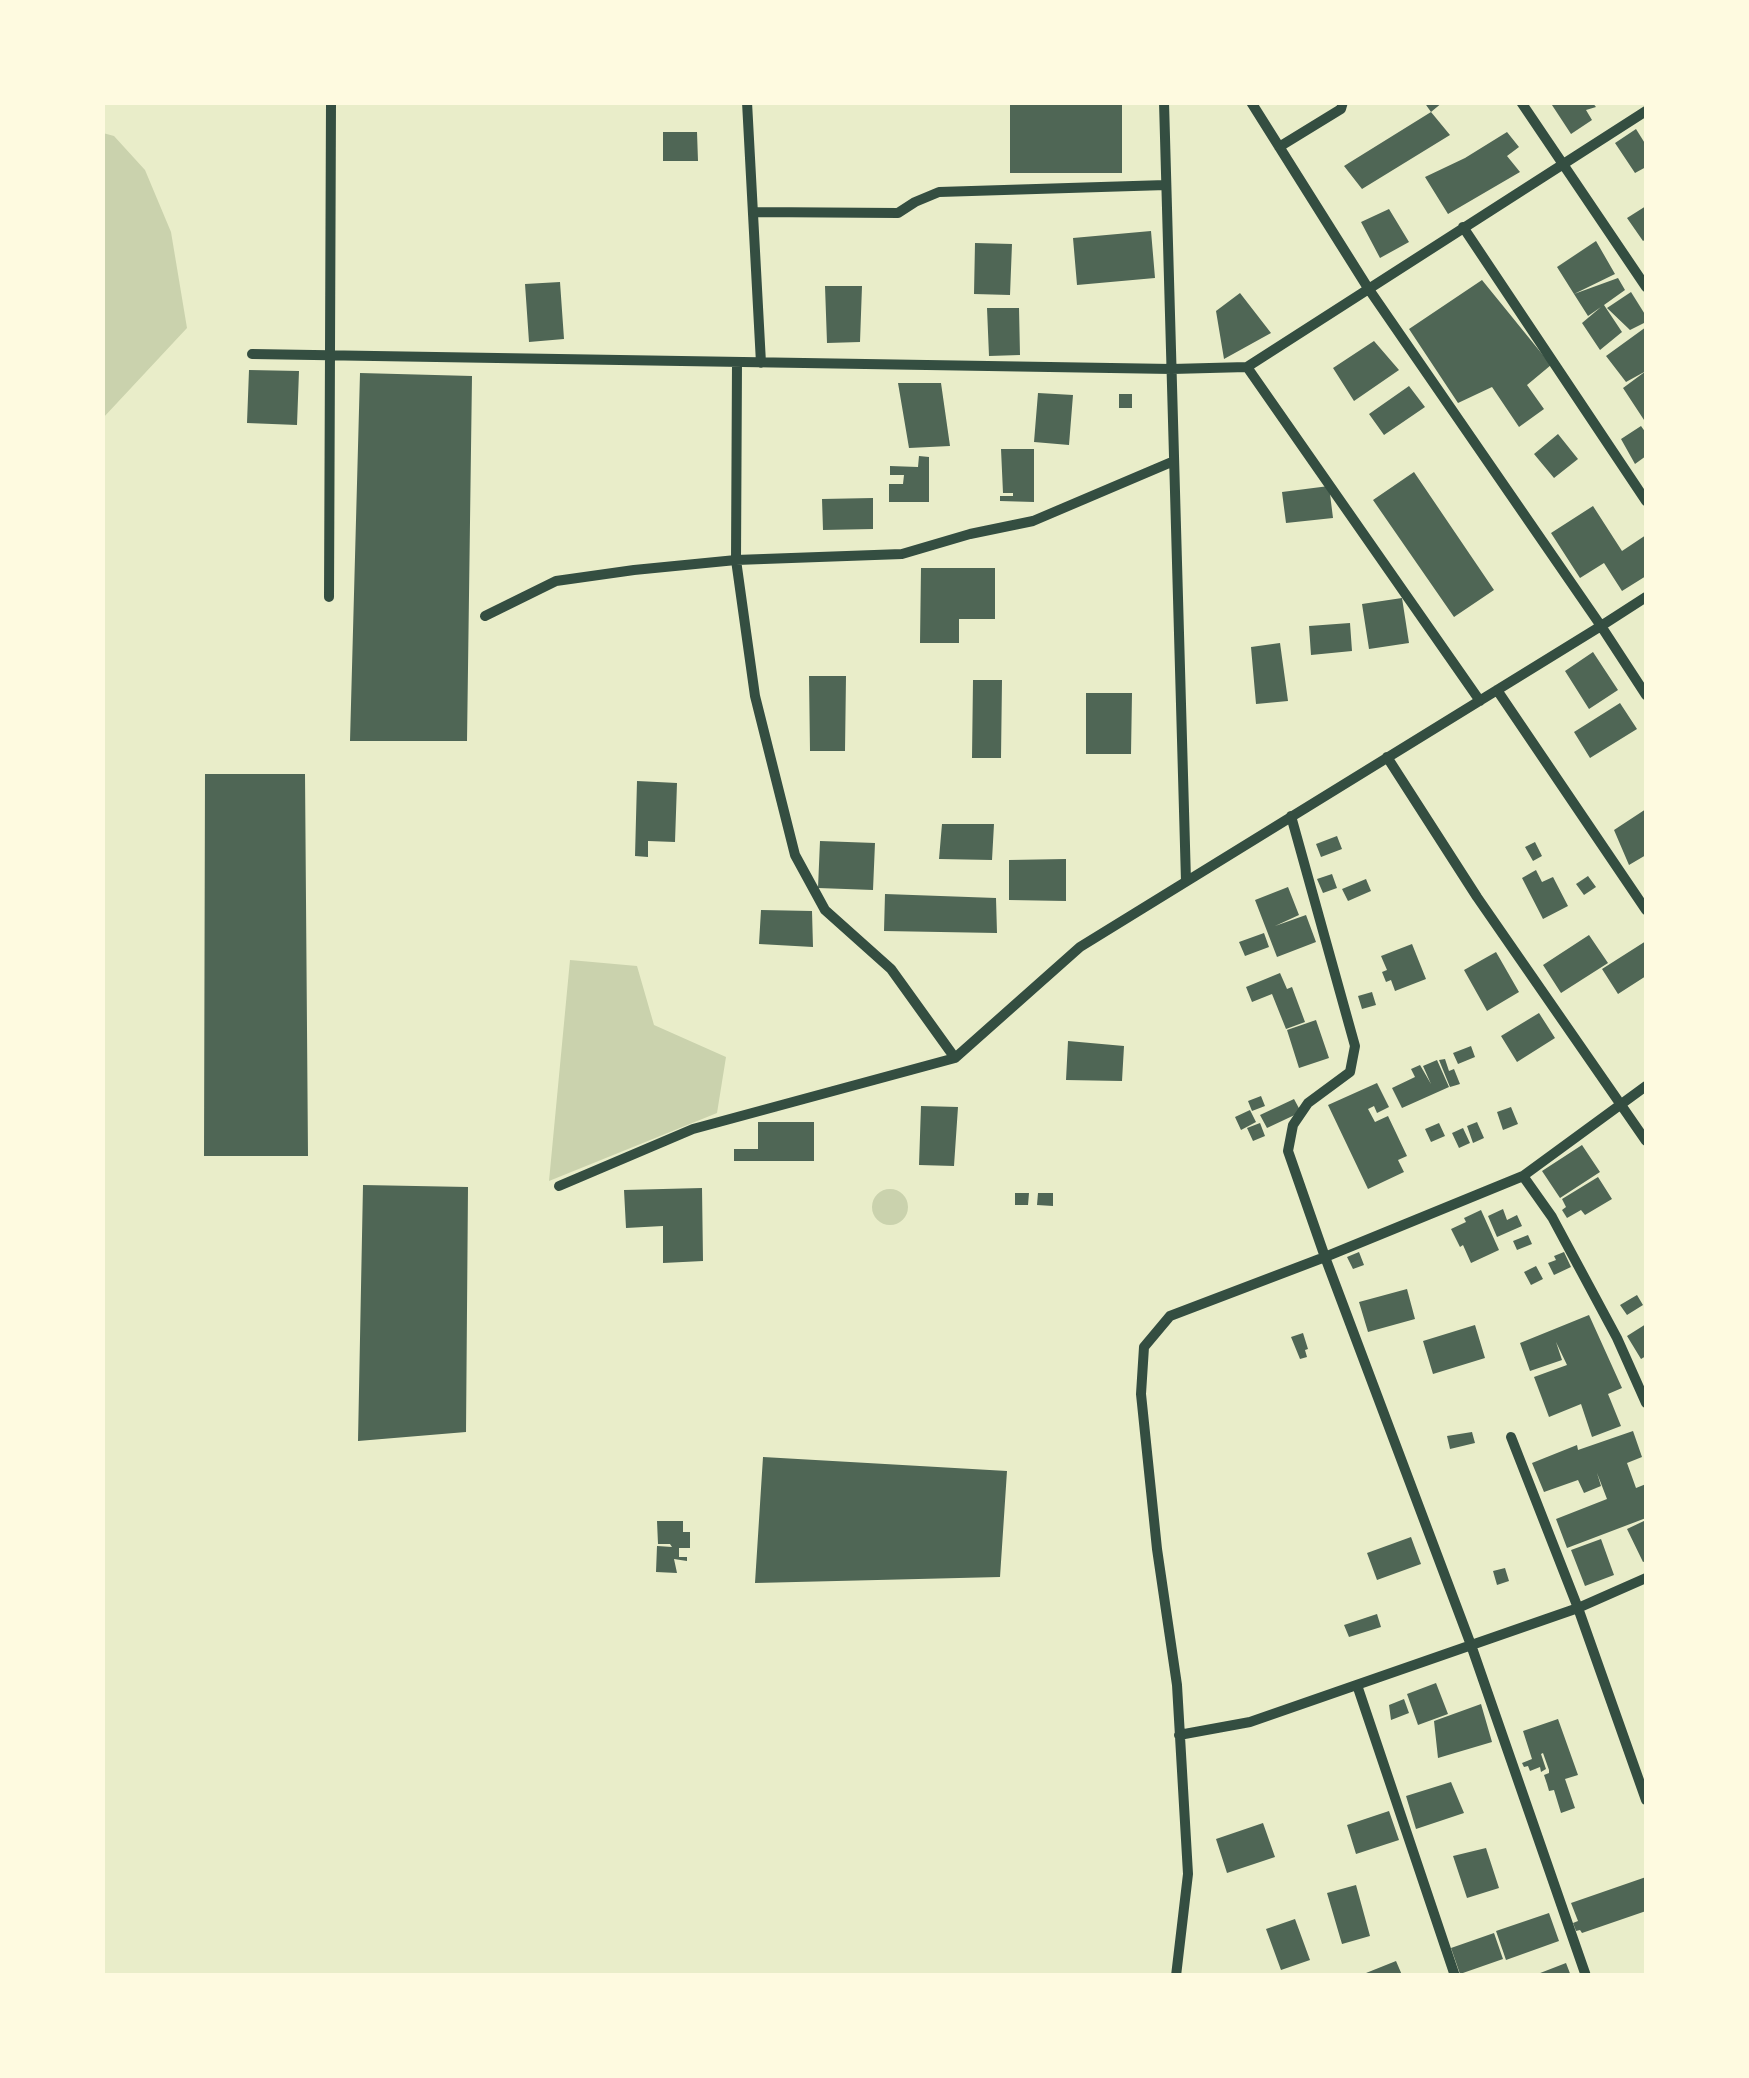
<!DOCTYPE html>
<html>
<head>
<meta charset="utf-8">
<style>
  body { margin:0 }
  #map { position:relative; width:1749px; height:2078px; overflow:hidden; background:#e9edc9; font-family:Literata,serif }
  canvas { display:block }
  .frame { position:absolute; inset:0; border:105px solid #fefae0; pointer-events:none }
</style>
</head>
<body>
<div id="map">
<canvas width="1749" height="2078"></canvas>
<div class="frame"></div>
</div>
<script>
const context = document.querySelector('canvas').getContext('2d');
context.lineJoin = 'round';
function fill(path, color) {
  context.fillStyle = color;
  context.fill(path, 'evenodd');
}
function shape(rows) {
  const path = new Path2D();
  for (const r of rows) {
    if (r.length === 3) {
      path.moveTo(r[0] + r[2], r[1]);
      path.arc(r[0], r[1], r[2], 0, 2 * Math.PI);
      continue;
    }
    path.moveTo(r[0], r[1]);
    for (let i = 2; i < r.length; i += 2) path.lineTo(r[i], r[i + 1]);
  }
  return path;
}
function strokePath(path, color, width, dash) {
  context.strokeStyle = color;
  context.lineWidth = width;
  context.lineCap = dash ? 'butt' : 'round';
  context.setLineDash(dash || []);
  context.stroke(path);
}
fill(shape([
  [103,133,114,136,145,170,171,232,187,328,103,418],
  [570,960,637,966,654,1025,726,1057,717,1113,549,1181],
  [890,1207,18]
]), '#cad2ad');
fill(shape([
  [1010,102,1122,102,1122,173,1010,173],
  [1424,102,1443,102,1431,112,1450,135,1362,189,1344,166,1431,112],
  [1550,102,1592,102,1596,107,1586,110,1592,120,1571,134],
  [1636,129,1646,145,1646,167,1635,173,1615,143],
  [663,132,697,132,698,161,663,161],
  [1507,132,1519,147,1507,156,1520,172,1448,214,1425,177,1465,158],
  [1646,206,1646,239,1643,241,1627,218],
  [1389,209,1409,242,1380,258,1361,222],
  [1151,231,1155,278,1077,285,1073,238],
  [1596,241,1615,274,1574,294,1557,267],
  [975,243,1012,244,1010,295,974,294],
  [1618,278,1625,290,1604,305,1622,332,1600,350,1582,323,1601,307,1588,316,1574,294],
  [1482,280,1551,365,1527,385,1544,409,1519,427,1492,387,1458,403,1409,329],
  [560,282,564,339,529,342,525,284],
  [825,286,862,286,860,342,827,343],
  [1631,292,1646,316,1646,322,1630,330,1607,308],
  [1240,293,1271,333,1224,359,1216,311],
  [987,308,1019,308,1020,355,989,356],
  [1646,327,1646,423,1623,388,1646,371,1626,382,1606,356],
  [1374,341,1399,370,1354,401,1333,368],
  [249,370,299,371,297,425,247,423],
  [360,373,472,376,467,741,350,741],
  [898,383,941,383,950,446,909,448],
  [1409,386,1425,407,1384,435,1369,414],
  [1038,393,1073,395,1069,445,1034,442],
  [1119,394,1132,394,1132,408,1119,408],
  [1641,426,1646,433,1646,456,1635,464,1621,439],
  [1558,434,1578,459,1554,478,1534,454],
  [1001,449,1034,449,1034,502,1000,501,1000,496,1013,496,1013,493,1003,493],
  [919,456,929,457,929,502,889,502,889,484,903,484,904,475,890,475,890,466,918,467],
  [1414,472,1494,590,1454,617,1373,500],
  [1329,486,1333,518,1286,523,1282,492],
  [873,498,873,529,823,530,822,499],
  [1593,506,1622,551,1646,535,1646,576,1622,591,1604,563,1580,578,1551,533],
  [921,568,995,568,995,619,959,619,959,643,920,643],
  [1402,598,1409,643,1369,649,1362,604],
  [1350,623,1352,651,1311,655,1309,626],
  [1280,643,1288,701,1256,704,1251,647],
  [1593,652,1618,690,1589,709,1565,671],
  [809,676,846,676,845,751,810,751],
  [973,680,1002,680,1001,758,972,758],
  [1086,693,1132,693,1131,754,1086,754],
  [1620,703,1637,729,1590,758,1574,732],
  [205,774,305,774,308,1156,204,1156],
  [637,781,677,783,675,842,648,841,648,857,635,856],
  [1646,809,1646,855,1629,865,1614,830],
  [942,824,994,824,992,860,939,859],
  [1337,836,1342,849,1321,857,1316,844],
  [820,841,875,843,873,890,818,888],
  [1535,842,1542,856,1533,861,1525,847],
  [1066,859,1066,901,1009,900,1009,860],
  [1536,870,1542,882,1553,877,1568,906,1543,919,1522,878],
  [1332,874,1337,888,1323,893,1317,879],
  [1588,876,1596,887,1584,895,1576,884],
  [1366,879,1371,891,1348,901,1342,889],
  [1288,887,1299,915,1275,926,1306,915,1316,942,1277,957,1255,900],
  [885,894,996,898,997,933,884,931],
  [761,910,812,911,813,947,759,944],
  [1264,933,1269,947,1245,956,1239,942],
  [1589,935,1608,963,1561,993,1543,965],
  [1646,941,1646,976,1618,994,1602,969],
  [1412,944,1426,979,1395,991,1391,980,1386,982,1382,972,1387,970,1381,956],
  [1496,952,1519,992,1487,1011,1464,970],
  [1280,973,1287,989,1292,987,1305,1022,1286,1029,1272,994,1252,1002,1246,987],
  [1372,992,1376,1005,1362,1009,1358,996],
  [1539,1013,1555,1038,1517,1062,1501,1036],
  [1316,1020,1329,1058,1299,1068,1287,1030],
  [1068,1041,1124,1046,1122,1081,1066,1080],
  [1471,1046,1475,1057,1458,1064,1453,1053],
  [1445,1059,1449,1071,1454,1069,1460,1084,1450,1087,1439,1060],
  [1437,1060,1449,1087,1402,1108,1392,1088,1415,1077,1411,1069,1420,1065,1431,1084,1423,1066],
  [1377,1083,1389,1107,1377,1113,1374,1106,1368,1109,1375,1122,1388,1116,1407,1156,1398,1160,1404,1172,1368,1189,1328,1105],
  [1261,1096,1265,1106,1252,1111,1248,1101],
  [1294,1099,1301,1112,1267,1128,1260,1115],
  [921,1106,958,1107,954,1166,919,1165],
  [1511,1107,1518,1124,1503,1130,1497,1112],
  [1250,1110,1256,1122,1241,1130,1235,1117],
  [758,1122,814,1122,814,1161,734,1161,734,1149,758,1149],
  [1477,1122,1484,1138,1473,1143,1467,1126],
  [1260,1123,1265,1136,1253,1141,1247,1128],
  [1439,1123,1445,1136,1431,1142,1425,1129],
  [1463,1128,1470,1143,1459,1148,1452,1133],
  [1582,1145,1600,1172,1560,1198,1542,1171],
  [1598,1177,1612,1199,1585,1215,1581,1210,1567,1218,1562,1210,1566,1207,1562,1199],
  [363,1185,468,1187,466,1432,358,1441],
  [702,1188,703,1261,663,1263,663,1226,626,1228,624,1190],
  [1015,1193,1029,1193,1028,1205,1015,1205],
  [1038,1193,1053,1193,1053,1206,1037,1205],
  [1503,1209,1507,1220,1517,1215,1522,1226,1497,1237,1488,1216],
  [1481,1210,1499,1250,1471,1263,1463,1245,1460,1247,1451,1229,1466,1222,1464,1218],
  [1528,1235,1532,1244,1517,1250,1513,1241],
  [1359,1252,1364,1265,1353,1269,1347,1257],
  [1564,1252,1571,1267,1554,1275,1548,1263,1556,1260,1554,1256],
  [1536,1266,1543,1279,1531,1285,1524,1272],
  [1407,1289,1415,1319,1368,1332,1359,1302],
  [1637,1295,1643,1305,1627,1315,1620,1305],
  [1589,1315,1622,1388,1608,1394,1621,1426,1592,1437,1581,1404,1549,1417,1534,1377,1567,1365,1556,1342,1562,1360,1530,1371,1520,1343],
  [1646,1324,1646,1356,1641,1359,1627,1336],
  [1475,1325,1485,1358,1433,1374,1423,1341],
  [1303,1333,1308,1349,1305,1350,1307,1357,1300,1359,1291,1337],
  [1633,1431,1642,1457,1627,1463,1636,1488,1646,1484,1646,1518,1567,1548,1556,1519,1607,1499,1597,1473,1601,1486,1584,1493,1578,1480,1544,1492,1532,1463,1577,1445,1578,1450],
  [1472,1432,1475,1443,1450,1449,1447,1436],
  [763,1457,1007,1471,1000,1577,755,1583],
  [1646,1520,1646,1561,1643,1562,1627,1529],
  [657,1521,683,1521,683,1532,690,1532,690,1548,679,1548,679,1557,687,1557,687,1561,674,1559,677,1573,656,1572,657,1546,672,1547,670,1544,658,1544],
  [1411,1537,1421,1564,1377,1580,1367,1553],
  [1601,1539,1614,1575,1585,1586,1571,1550],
  [1505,1568,1509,1581,1497,1585,1493,1571],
  [1377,1614,1381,1627,1349,1637,1344,1625],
  [1436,1683,1448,1714,1418,1725,1407,1694],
  [1404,1699,1409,1713,1391,1720,1389,1705],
  [1481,1704,1492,1742,1438,1758,1434,1721],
  [1558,1719,1578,1775,1565,1779,1575,1808,1561,1813,1554,1790,1549,1791,1547,1784,1544,1775,1549,1773,1549,1770,1543,1753,1541,1754,1546,1769,1541,1772,1540,1767,1530,1771,1528,1766,1524,1767,1522,1763,1532,1759,1523,1731],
  [1451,1782,1464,1813,1416,1829,1406,1796],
  [1389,1811,1399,1840,1356,1854,1347,1825],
  [1263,1823,1275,1857,1227,1873,1216,1839],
  [1486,1848,1499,1888,1467,1898,1453,1856],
  [1646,1877,1646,1911,1582,1933,1580,1930,1576,1931,1573,1923,1578,1921,1571,1903],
  [1356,1885,1370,1936,1342,1944,1327,1893],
  [1549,1913,1559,1941,1506,1960,1496,1931],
  [1295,1919,1310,1960,1281,1970,1266,1929],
  [1494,1933,1503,1959,1460,1974,1451,1948],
  [1396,1961,1402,1975,1361,1975],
  [1566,1963,1571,1976,1535,1976,1535,1975]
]), '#4f6655');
strokePath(shape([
  [747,102,761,363],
  [1164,102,1186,881],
  [1521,102,1646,287],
  [1279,147,1341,109,1343,102],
  [753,212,898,213,915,202,939,192,1166,185],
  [1463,227,1646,501],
  [252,354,1172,369,1247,367,1646,111],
  [737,362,736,560,755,696,795,855,825,910,891,969,955,1058,1080,947,1601,626,1368,288,1251,102],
  [1247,367,1480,701],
  [329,597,331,102],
  [1646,597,1601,626,1646,695],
  [485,616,556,581,634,570,736,560,902,554,970,534,1033,521,1174,461],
  [1497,690,1646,910],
  [1387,757,1477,897,1646,1141],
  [1291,816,1355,1046,1350,1072,1308,1103,1293,1125,1288,1151,1325,1257,1471,1645,1586,1976],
  [1523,1176,1552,1217,1617,1338,1646,1403],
  [559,1186,693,1129,955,1058],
  [1511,1437,1578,1608,1646,1800],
  [1357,1685,1455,1976],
  [1179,1735,1250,1722,1578,1608,1646,1578],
  [1176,1976,1188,1874,1177,1685,1157,1549,1141,1394,1144,1347,1170,1316,1325,1257,1523,1176,1646,1086]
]), '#344e41', 10);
</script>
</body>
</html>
